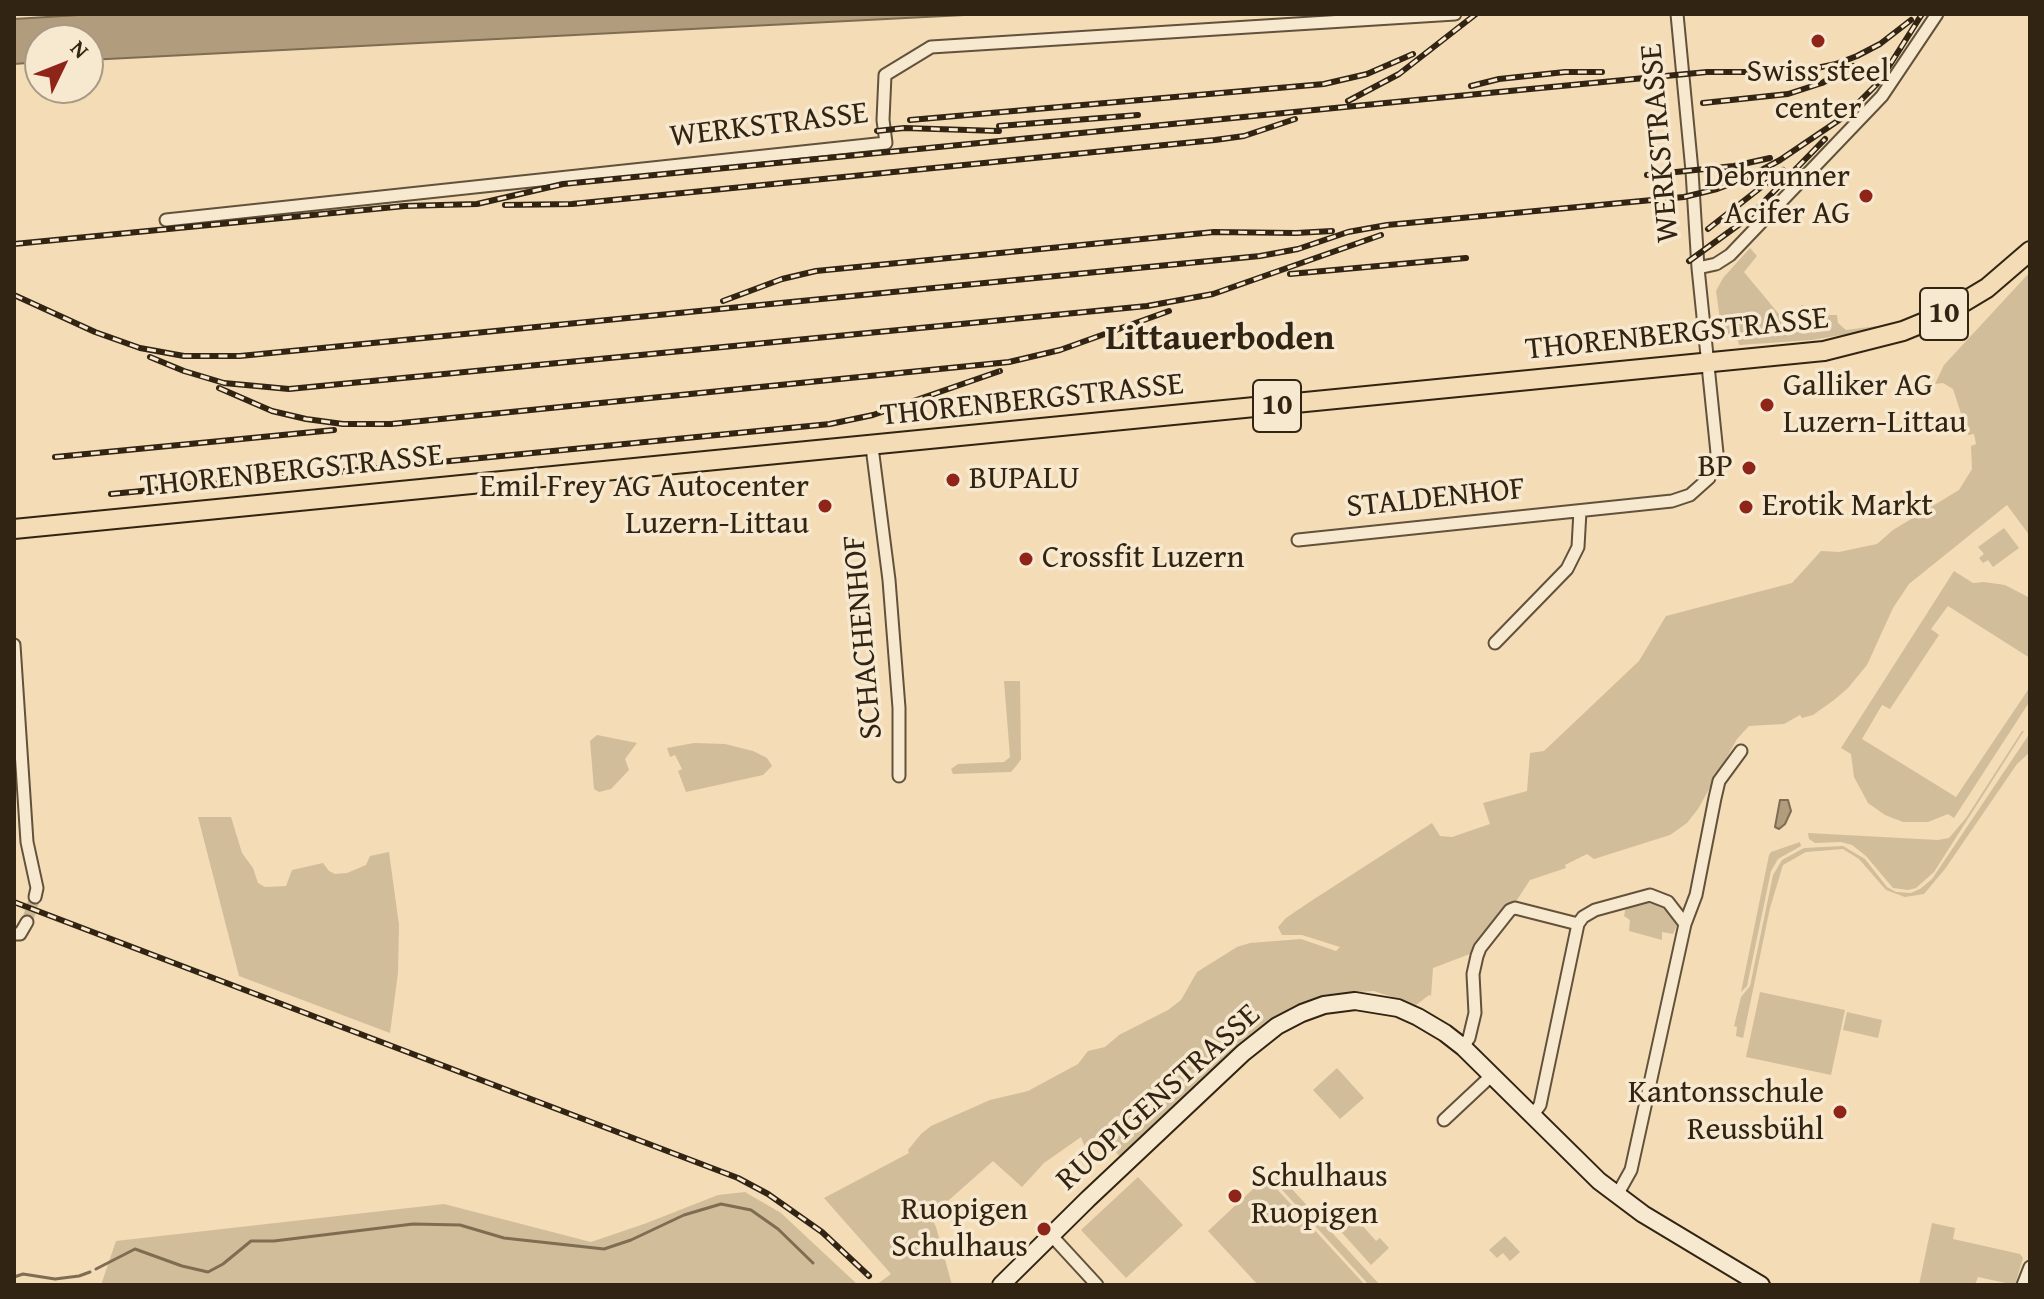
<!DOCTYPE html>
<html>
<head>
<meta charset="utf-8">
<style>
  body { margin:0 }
  #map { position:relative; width:2044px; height:1299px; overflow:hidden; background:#f3dcb6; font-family:"Gentium Book Plus",serif }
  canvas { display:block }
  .frame { position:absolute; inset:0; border:16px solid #322412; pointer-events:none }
  .north { position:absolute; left:24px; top:24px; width:80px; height:80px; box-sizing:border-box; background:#f7e8d0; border:2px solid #a89a84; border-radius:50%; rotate:47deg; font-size:22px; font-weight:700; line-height:32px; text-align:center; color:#322412 }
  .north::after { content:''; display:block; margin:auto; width:28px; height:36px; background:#8f2418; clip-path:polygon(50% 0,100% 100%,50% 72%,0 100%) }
</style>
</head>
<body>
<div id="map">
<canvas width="2044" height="1299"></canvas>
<div class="frame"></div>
<div class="north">N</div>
</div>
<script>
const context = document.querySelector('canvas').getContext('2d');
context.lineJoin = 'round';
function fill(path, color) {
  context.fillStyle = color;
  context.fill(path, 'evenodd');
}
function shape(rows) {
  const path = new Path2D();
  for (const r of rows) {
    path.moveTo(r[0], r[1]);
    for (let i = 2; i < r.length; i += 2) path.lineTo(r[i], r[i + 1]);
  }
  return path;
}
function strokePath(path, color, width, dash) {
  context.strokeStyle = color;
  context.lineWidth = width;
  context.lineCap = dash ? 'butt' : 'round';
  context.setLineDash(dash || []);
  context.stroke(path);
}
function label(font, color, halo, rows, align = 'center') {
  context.font = font + ' "Gentium Book Plus",serif';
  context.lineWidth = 7;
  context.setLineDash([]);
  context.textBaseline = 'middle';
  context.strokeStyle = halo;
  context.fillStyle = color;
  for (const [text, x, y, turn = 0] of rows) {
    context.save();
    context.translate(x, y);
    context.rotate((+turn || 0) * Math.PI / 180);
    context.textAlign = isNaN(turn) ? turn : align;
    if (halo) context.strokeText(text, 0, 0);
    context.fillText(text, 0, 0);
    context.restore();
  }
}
fill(shape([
  [1750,248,1757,256,1744,272,1783,319,1802,305,1826,311,1817,321,1805,323,1806,333,1818,332,1829,315,1837,315,1838,323,1846,330,1877,326,1872,330,1812,340,1739,345,1738,341,1727,335,1721,326,1716,291,1723,278],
  [2030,272,2030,536,2007,505,1909,584,1893,608,1867,665,1848,688,1834,700,1813,715,1802,718,1800,715,1784,724,1749,726,1737,739,1698,809,1687,823,1670,835,1594,859,1587,854,1565,865,1566,868,1530,880,1513,906,1475,952,1433,968,1431,996,1429,995,1416,1005,1374,991,1341,993,1311,1000,1285,1011,1248,1039,1120,1157,1104,1138,1094,1146,1084,1145,1081,1137,1044,1163,1022,1187,993,1161,931,1216,936,1227,952,1285,876,1285,891,1274,824,1198,909,1153,908,1150,921,1134,931,1126,990,1100,1028,1091,1078,1064,1088,1051,1105,1047,1119,1035,1168,1010,1181,1000,1197,972,1237,947,1250,943,1301,939,1336,951,1340,947,1302,935,1282,935,1278,927,1286,918,1308,903,1432,823,1440,836,1452,837,1490,824,1483,803,1527,791,1530,753,1544,751,1639,661,1666,616,1792,583,1821,551,1839,552,1877,544,1893,530,1959,490,1972,469,1971,446,1976,444,1974,434,1968,435,1953,389,1943,383,1935,384,1944,365],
  [2004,528,2019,548,1993,567,1988,560,1983,563,1979,558,1984,554,1978,547],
  [1954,571,1973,583,1984,582,2005,585,2030,598,2030,658,1948,606,1931,629,1939,635,1890,709,1882,705,1862,739,1956,797,2030,687,2030,701,1954,818,1948,814,1928,822,1903,822,1885,815,1868,803,1854,777,1851,754,1841,748],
  [1004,681,1020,681,1021,759,1017,765,1011,772,953,774,951,769,958,764,1004,762,1010,757],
  [2022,731,2024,731,1934,872,1916,888,1908,890,1893,888,1866,856,1852,845,1841,842,1815,843,1809,839,1808,833,1938,840,1949,838,1966,818],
  [2030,733,2030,752,2017,764,1945,869,1924,894,1905,897,1886,890,1859,859,1843,849,1806,852,1783,865,1770,908,1743,1038,1736,1036,1737,1027,1734,1026,1741,997,1750,986,1773,875,1782,860,1804,848,1843,846,1865,859,1887,887,1896,892,1911,893,1920,889,1932,879],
  [597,735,637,743,625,759,629,770,611,789,599,792,594,789,590,741],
  [694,743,725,744,753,751,767,758,772,766,763,775,686,792,678,771,682,769,675,755,670,757,667,748],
  [198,817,231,817,242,853,253,868,258,883,265,887,286,886,292,870,323,863,329,871,335,874,347,873,366,865,370,856,389,852,399,925,398,973,390,1033,239,976],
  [1800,842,1801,846,1778,859,1771,871,1747,986,1741,992,1769,855,1771,852],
  [1641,899,1659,901,1672,910,1677,925,1673,934,1662,932,1662,940,1629,931,1630,920,1624,916,1626,906],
  [1760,992,1845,1010,1831,1075,1746,1057],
  [1847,1012,1882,1020,1878,1038,1843,1030],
  [1337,1068,1364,1098,1340,1119,1313,1090],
  [1280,1176,1380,1285,1369,1285,1274,1181],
  [1138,1177,1183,1225,1126,1278,1081,1230],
  [1266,1177,1365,1285,1258,1285,1208,1231],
  [745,1192,781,1213,858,1285,101,1285,116,1241,444,1204,591,1242,644,1224,718,1195],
  [1346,1214,1357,1227,1361,1224,1376,1241,1380,1238,1389,1248,1371,1265,1335,1225],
  [1932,1223,1955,1228,1953,1239,2020,1254,2023,1258,2015,1285,1978,1277,1975,1285,1919,1285],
  [1505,1236,1520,1252,1510,1261,1503,1253,1497,1258,1489,1250]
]), '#d2bd9a');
const water = shape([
  [95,14,984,14,88,60,88,40,40,40,40,62,14,64,14,19,95,14],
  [1780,800,1788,800,1791,811,1785,824,1779,829,1775,827,1780,800]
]);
fill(water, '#b19d7e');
strokePath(water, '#7e6d53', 2);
strokePath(shape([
  [96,1269,135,1249,182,1266,208,1272,223,1264,251,1241,274,1241,413,1224,460,1225,504,1238,604,1249,631,1240,684,1215,721,1204,751,1210,778,1229,813,1263],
  [14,1277,23,1274,55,1279,79,1276,90,1272]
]), '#7e6d53', 3);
strokePath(shape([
  [27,922,35,897]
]), '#ccb795', 11, [11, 5.5]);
const street = shape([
  [166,220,886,143,883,120,885,75,931,47,1455,14],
  [1698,268,1716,264,1730,255,1882,96,1937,14],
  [872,447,889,580,899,708,899,776],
  [1298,540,1672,501,1690,495,1709,478,1717,453,1698,268,1692,171,1677,14],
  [1495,643,1567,569,1578,547,1580,511],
  [14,645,27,842,37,888,35,897],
  [14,934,20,934,27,922],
  [1463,1047,1469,1038,1475,1013,1473,974,1477,956,1480,948,1510,910,1515,908,1578,924],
  [1532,1116,1540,1105,1578,924,1583,917,1595,910,1650,895,1668,902,1685,924],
  [1444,1120,1491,1076],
  [1617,1195,1631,1170,1685,924,1696,895,1715,798,1719,781,1741,751],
  [1051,1235,1097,1285],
  [2023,1285,2030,1267]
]);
const secondary = shape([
  [1001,1285,1088,1199,1243,1053,1277,1026,1302,1013,1324,1005,1355,1001,1398,1008,1418,1017,1445,1033,1463,1047,1599,1181,1643,1214,1761,1285]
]);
const primary = shape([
  [14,529,1824,351,1903,331,1942,315,1987,288,2030,251]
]);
strokePath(street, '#62523b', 15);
strokePath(secondary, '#322412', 20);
strokePath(primary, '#322412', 22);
strokePath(street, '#f7e8d0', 11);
strokePath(secondary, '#f7e8d0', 16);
strokePath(primary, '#f3dcb6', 18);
const rail = shape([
  [1471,86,1499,79,1565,72,1602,72],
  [1348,101,1399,74,1476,14],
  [1703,103,1788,94,1822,83,1853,66],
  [910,120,1324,84,1367,74,1413,54],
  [999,126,1138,115],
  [877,131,904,128,999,131],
  [1647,175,1734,166,1770,158],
  [505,205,572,204,1215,140,1244,136,1295,119],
  [1708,229,1783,170],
  [14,244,405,206,477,204,563,184,1426,99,1707,72,1797,72,1836,64,1857,56,1880,44,1911,20],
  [1689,261,1748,218,1825,139],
  [1290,274,1466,258],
  [14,295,95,332,140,348,184,356,240,356,1260,256,1298,249,1348,232,1387,225,1684,197,1717,189,1749,177,1780,160,1845,116,1879,82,1922,14],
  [723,301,782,279,816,271,1214,232,1296,233,1332,231],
  [150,357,184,371,224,383,289,389,1147,306,1213,294,1381,235],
  [219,388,272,411,306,419,343,424,391,424,1009,362,1060,350,1169,311],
  [55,457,334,430],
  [111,494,830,424,873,415,1000,371],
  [14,902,738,1178,768,1194,822,1232,869,1276]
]);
strokePath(rail, '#322412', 6);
strokePath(rail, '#f7e8d0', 3, [9]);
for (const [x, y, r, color] of [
  [1818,41,8,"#8f2418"],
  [1866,196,8,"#8f2418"],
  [1767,405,8,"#8f2418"],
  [1749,468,8,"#8f2418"],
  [953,480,8,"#8f2418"],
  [825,506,8,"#8f2418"],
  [1746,507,8,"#8f2418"],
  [1026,559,8,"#8f2418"],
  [1840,1112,8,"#8f2418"],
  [1235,1196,8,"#8f2418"],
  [1044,1229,8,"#8f2418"]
]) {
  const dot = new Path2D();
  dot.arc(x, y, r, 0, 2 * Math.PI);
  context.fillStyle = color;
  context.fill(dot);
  strokePath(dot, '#f7e8d0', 3);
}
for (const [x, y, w] of [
  [1944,314,48],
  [1277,406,48]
]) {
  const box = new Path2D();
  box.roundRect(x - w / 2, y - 26, w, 52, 6);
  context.fillStyle = '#f7e8d0';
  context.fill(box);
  strokePath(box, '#322412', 2);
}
label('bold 30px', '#322412', null, [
  ["10",1944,314],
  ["10",1277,406]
]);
label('32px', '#322412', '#f7e8d0', [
  ["Swiss steel",1818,73,"center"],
  ["center",1818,110,"center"],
  ["Debrunner",1850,178],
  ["Acifer AG",1850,215],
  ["Galliker AG",1783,387,"left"],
  ["Luzern-Littau",1783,424,"left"],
  ["BP",1733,468],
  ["BUPALU",969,480,"left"],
  ["Emil Frey AG Autocenter",809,488],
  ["Luzern-Littau",809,525],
  ["Erotik Markt",1762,507,"left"],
  ["Crossfit Luzern",1042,559,"left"],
  ["Kantonsschule",1824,1094],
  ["Reussbühl",1824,1131],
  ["Schulhaus",1251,1178,"left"],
  ["Ruopigen",1251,1215,"left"],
  ["Ruopigen",1028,1211],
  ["Schulhaus",1028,1248]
], 'right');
label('32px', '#322412', '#f7e8d0', [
  ["WERKSTRASSE",769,126,-7],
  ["WERKSTRASSE",1661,143,-95],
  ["THORENBERGSTRASSE",1677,335,-6],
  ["THORENBERGSTRASSE",1032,401,-6],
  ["THORENBERGSTRASSE",292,472,-6],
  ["STALDENHOF",1436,499,-6],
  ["SCHACHENHOF",864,637,-95],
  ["RUOPIGENSTRASSE",1159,1098,-42]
]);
label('bold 36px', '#322412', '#f7e8d0', [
  ["Littauerboden",1220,340]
]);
</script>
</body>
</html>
